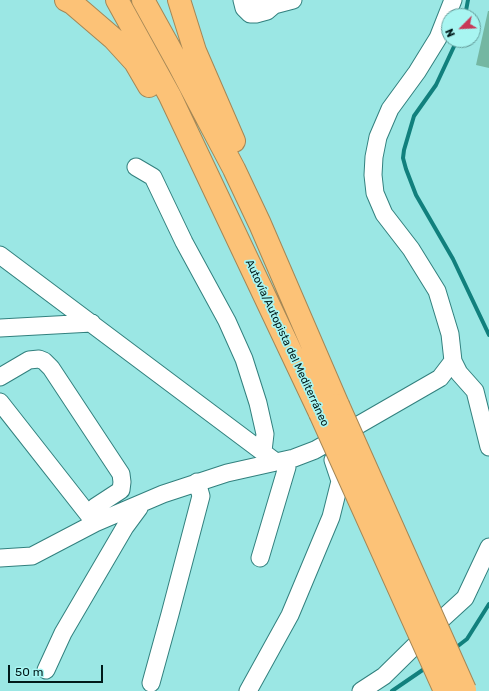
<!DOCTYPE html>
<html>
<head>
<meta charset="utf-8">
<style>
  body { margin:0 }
  #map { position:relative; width:489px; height:691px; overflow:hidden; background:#9be7e4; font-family:Rubik,sans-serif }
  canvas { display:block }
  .north { position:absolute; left:441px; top:8px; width:40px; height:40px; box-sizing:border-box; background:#a8f5f1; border:1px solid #659d9b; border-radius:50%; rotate:246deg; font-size:11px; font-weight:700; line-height:16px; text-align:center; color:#001a1a }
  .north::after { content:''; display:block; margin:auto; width:14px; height:18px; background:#c83857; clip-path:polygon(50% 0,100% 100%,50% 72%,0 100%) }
  .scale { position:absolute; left:8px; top:665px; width:95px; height:18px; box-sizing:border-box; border:2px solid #001a1a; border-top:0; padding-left:5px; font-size:12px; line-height:14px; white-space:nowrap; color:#001a1a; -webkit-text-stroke:3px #a8f5f1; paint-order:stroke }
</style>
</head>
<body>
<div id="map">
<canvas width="489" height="691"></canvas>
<div class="north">N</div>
<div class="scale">50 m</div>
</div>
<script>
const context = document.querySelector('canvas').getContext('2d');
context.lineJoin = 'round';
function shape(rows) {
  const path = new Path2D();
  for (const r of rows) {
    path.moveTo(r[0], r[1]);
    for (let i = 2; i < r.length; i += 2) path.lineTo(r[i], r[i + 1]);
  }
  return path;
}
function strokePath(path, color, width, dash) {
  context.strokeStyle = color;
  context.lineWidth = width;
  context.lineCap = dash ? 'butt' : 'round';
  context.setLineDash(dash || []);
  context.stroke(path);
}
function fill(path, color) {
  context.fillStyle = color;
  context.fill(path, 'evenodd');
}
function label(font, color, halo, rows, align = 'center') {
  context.font = font + ' Rubik,sans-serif';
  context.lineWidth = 3.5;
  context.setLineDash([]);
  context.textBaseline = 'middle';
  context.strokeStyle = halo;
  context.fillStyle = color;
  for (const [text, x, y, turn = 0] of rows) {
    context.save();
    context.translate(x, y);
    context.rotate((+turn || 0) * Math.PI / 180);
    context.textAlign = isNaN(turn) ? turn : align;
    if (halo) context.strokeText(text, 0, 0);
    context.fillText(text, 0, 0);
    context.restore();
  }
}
strokePath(shape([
  [465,16,468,0],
  [457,40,436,85,414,116,404,150,403,158,406,169,416,195,453,259,489,335],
  [454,649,467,639,489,604],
  [392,691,427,667]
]), '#11807d', 4);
fill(shape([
  [488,11,489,11,489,68,476,65]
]), '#74b7a2');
const minor = shape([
  [242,0,244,8,250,14,256,14,267,11,274,5],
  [252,0,257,3,274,5,293,0],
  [453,0,438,38,417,72,390,109,378,137,374,157,373,175,375,193,384,214,411,249,437,291,450,334,453,361,459,373,475,391,489,447],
  [136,167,153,177,184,242,227,321,244,359,258,403,265,434,263,451],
  [0,255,276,462],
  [0,328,92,323],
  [0,377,29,360,39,359,44,361,51,368,121,474,122,482,121,490,95,507,93,514,95,523],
  [0,402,95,523],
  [0,558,32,556,95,523,163,494,227,473,294,458,315,450,440,378,453,361],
  [260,558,287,467,286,460],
  [46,670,63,633,125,527,139,508,140,505],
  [151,683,170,614,201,496,197,482],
  [248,691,290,615,331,517,340,481,333,460],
  [361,691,384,676,442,619,465,598,489,547]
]);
const highway = shape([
  [66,0,72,3,114,39,135,62,149,86],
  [117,0,170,96,320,413],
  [143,0,179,65,234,169,260,224,338,405],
  [179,0,195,51,234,141]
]);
strokePath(minor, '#32807e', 19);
strokePath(highway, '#a48756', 24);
strokePath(minor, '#fff', 17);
strokePath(highway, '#fcc277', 22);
const highwayBridge = shape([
  [338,405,465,690],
  [320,413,445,691]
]);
strokePath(highwayBridge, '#a48756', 24, []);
strokePath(highwayBridge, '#fcc277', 22);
label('11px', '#001a1a', '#a8f5f1', [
  ["Autovía/Autopista del Mediterráneo",287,343,65]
]);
</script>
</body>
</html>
